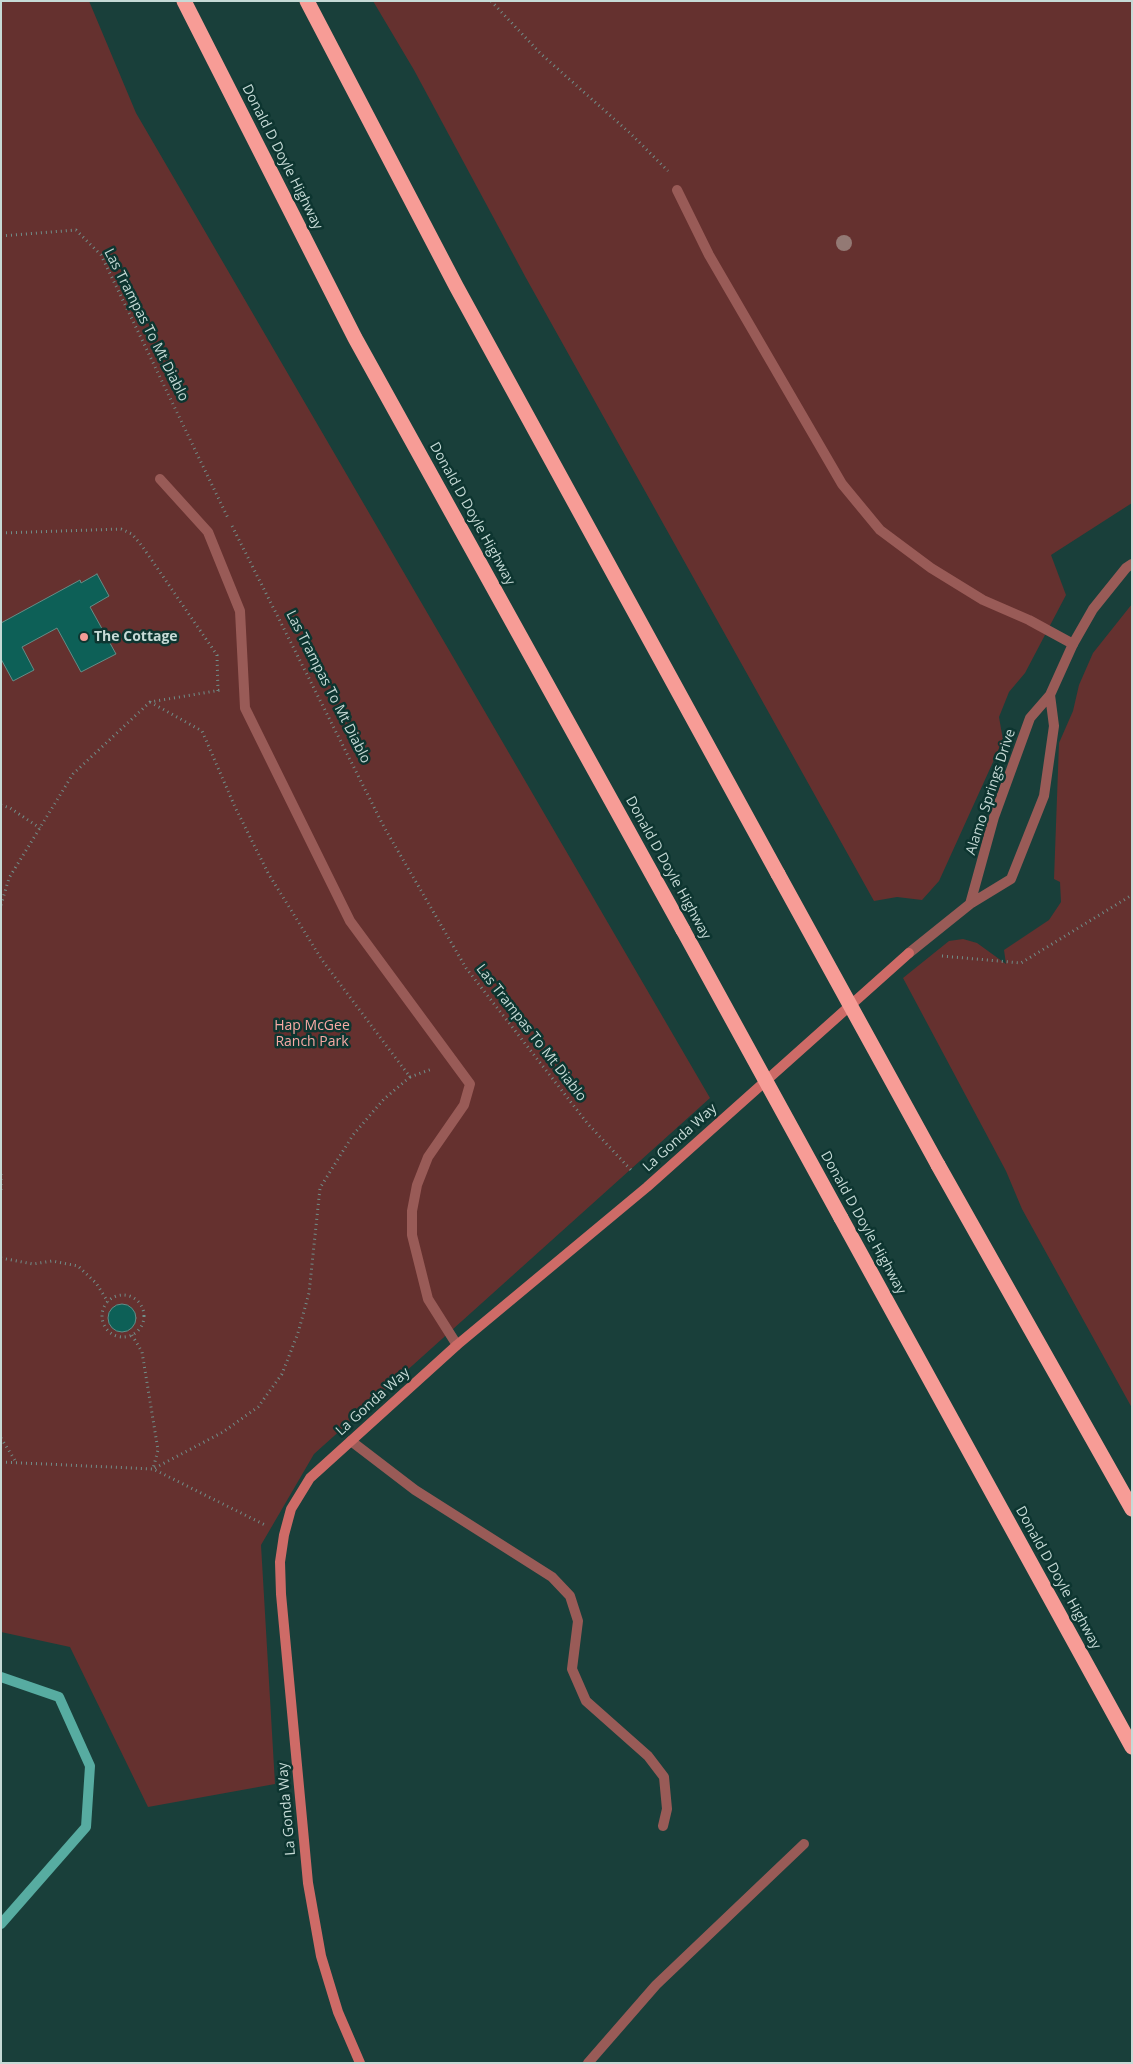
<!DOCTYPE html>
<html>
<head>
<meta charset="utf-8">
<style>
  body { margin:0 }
  #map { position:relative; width:1133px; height:2064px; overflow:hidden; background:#193f3a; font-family:"Open Sans",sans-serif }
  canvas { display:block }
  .frame { position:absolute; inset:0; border:2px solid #c6dad6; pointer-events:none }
</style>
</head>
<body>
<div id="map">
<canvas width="1133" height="2064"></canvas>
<div class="frame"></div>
</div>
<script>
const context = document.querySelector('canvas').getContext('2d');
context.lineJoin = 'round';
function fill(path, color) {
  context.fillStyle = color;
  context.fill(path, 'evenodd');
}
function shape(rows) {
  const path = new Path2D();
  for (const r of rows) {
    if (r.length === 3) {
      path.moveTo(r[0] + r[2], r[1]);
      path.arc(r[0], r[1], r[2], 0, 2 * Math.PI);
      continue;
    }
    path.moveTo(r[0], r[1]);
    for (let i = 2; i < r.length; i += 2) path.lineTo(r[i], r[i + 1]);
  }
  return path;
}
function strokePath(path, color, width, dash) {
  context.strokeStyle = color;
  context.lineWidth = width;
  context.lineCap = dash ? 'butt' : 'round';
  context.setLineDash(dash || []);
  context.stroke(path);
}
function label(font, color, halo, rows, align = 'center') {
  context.font = font + ' "Open Sans",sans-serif';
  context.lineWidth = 5;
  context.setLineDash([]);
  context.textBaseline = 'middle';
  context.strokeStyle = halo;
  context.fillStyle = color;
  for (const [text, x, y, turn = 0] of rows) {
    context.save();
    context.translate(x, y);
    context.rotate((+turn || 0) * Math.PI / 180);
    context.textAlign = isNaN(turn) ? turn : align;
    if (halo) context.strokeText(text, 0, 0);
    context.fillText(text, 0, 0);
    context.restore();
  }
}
fill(shape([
  [1,1,89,1,136,113,710,1098,314,1454,261,1545,275,1784,148,1807,70,1647,1,1632],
  [373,1,1132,1,1132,503,1051,555,1066,595,1025,673,1009,692,999,717,1003,740,939,881,922,900,897,897,874,901,526,278,414,70],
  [1132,604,1132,1408,1022,1209,1006,1171,903,978,949,941,963,939,977,943,1006,964,1004,950,1049,920,1061,902,1060,882,1054,879,1059,743,1073,711,1079,685,1093,653]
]), '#65312f');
strokePath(shape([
  [1,1677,59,1697,90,1766,86,1827,1,1924]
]), '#57aca1', 10);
const building = shape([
  [97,574,109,596,90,607,116,654,81,672,57,628,22,647,34,670,13,681,1,659,1,623,80,580,81,583,97,574],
  [122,1318,14]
]);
fill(building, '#0d6057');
strokePath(building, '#658c86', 1);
strokePath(shape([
  [491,1,541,54,631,134,668,171],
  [1,236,76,230,101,255,228,518],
  [232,526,384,827,466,968,588,1124,631,1170],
  [1,533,121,529,132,534,142,546,217,655,218,691],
  [150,702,202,731,235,807,268,873,322,960,410,1077,384,1099,353,1135,320,1188,309,1293,298,1333,282,1374,258,1407,223,1432,153,1469],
  [1,805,10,808,40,828],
  [1,905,9,878,73,774,150,702,221,690],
  [942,956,1021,963,1132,895],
  [410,1077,432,1069],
  [1,1174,1,1193],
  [1,1258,33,1264,52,1261,78,1266,96,1283,108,1302],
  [123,1316,21],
  [132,1335,142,1352,158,1450,153,1469],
  [1,1438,16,1462],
  [1,1462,153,1469,265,1525]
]), '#718e89', 3, [1, 4]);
strokePath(shape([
  [677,190,709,255,842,484,880,530,931,568,983,600,1029,620,1073,644],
  [160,479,208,532,240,611,245,708,350,921,470,1084,464,1105,428,1157,417,1185,412,1211,412,1235,428,1299,457,1345],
  [351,1441,415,1490,552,1577,570,1596,578,1621,572,1669,586,1701,648,1756,664,1777,667,1809,663,1826],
  [588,2063,656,1985,804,1844]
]), '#995b57', 10);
strokePath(shape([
  [970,904,994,817,1030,718,1050,695,1073,644,1093,609,1126,568,1132,564],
  [909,953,970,904,1011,879,1044,796,1054,726,1050,695]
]), '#995b57', 10);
strokePath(shape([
  [360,2063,338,2012,321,1956,308,1883,281,1594,280,1562,284,1535,291,1509,310,1478,457,1345,647,1187,909,953]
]), '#ce6b67', 10);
strokePath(shape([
  [184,1,355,338,683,930],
  [307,1,456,286,778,874],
  [938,1165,1132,1509],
  [841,1218,1132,1747]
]), '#f79c96', 15);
strokePath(shape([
  [778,874,938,1165],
  [683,930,841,1218]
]), '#f79c96', 15);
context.fillStyle = '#937974';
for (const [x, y] of [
  [844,243]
]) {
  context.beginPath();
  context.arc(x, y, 8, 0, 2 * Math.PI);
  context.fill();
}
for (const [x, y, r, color] of [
  [84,637,5,"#f59c96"]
]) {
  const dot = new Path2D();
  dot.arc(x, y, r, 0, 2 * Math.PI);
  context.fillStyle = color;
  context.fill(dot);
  strokePath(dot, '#0d3530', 2);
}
label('14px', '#c6dad6', '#0d3530', [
  ["Donald D Doyle Highway",282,157,63],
  ["Las Trampas To Mt Diablo",146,325,63],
  ["Donald D Doyle Highway",472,514,61],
  ["Las Trampas To Mt Diablo",328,687,63],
  ["Alamo Springs Drive",991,792,-72],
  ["Donald D Doyle Highway",668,868,61],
  ["Las Trampas To Mt Diablo",531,1033,52],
  ["La Gonda Way",680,1138,-42],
  ["Donald D Doyle Highway",863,1223,61],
  ["La Gonda Way",373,1402,-42],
  ["Donald D Doyle Highway",1058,1578,61],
  ["La Gonda Way",287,1809,-95]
]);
label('bold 14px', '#c6dad6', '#0d3530', [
  ["The Cottage",94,637]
], 'left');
label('14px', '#f7a9a4', '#0d3530', [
  ["Hap McGee",312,1026],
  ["Ranch Park",312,1042]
]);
</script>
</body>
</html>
